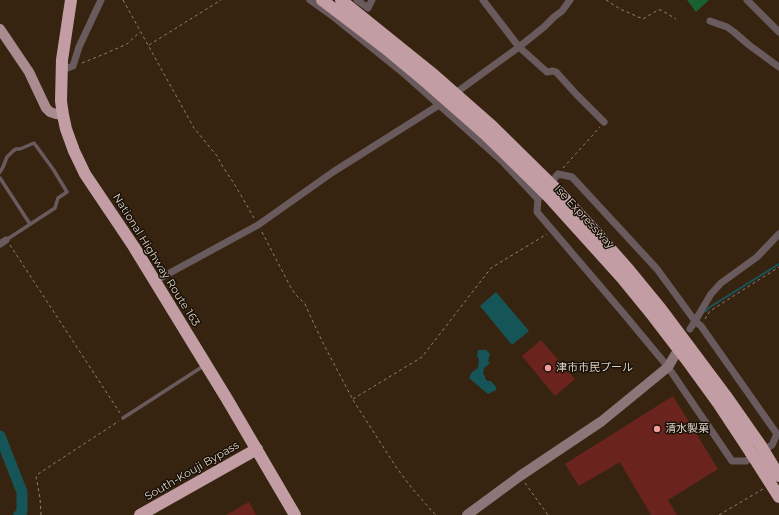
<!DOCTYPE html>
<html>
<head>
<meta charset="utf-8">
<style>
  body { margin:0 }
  canvas { display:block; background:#372410 }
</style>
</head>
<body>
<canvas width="779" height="515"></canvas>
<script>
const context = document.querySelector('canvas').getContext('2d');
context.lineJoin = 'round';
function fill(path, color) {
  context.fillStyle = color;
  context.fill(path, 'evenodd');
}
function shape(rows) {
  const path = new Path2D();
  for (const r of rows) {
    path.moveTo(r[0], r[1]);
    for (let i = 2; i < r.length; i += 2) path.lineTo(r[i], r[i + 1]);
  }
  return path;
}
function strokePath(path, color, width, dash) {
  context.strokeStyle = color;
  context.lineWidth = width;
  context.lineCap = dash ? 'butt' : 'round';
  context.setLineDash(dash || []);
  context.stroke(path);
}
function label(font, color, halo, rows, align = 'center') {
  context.font = font + ' Montserrat,"Noto Sans JP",sans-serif';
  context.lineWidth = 3;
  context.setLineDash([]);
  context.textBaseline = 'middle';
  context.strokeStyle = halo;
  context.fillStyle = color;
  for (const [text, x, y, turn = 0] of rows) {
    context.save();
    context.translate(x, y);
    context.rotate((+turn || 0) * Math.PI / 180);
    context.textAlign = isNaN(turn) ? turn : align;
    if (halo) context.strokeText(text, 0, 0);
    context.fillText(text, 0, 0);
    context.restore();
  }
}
fill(shape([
  [687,0,709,0,696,12]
]), '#196032');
fill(shape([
  [496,292,529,331,512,345,480,306],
  [478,350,486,350,490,354,488,361,490,363,484,368,483,374,485,376,485,378,487,381,491,381,496,387,496,390,488,394,469,378,472,372,478,368,479,359,477,357]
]), '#155558');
strokePath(shape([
  [706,311,710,307,779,264]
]), '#155558', 2);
strokePath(shape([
  [0,436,22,492,22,512,19,515]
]), '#155558', 11);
fill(shape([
  [541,340,575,379,555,396,522,356],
  [673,396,718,469,668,500,677,515,651,515,620,462,579,486,565,464],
  [249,502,256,515,226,515]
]), '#6b241d');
strokePath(shape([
  [123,0,194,128,217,156,223,167,235,185,254,218],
  [606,0,620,9,643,19,658,10,661,10,676,19],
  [149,45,221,0],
  [82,63,102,55,127,44,140,32],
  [563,168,600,127],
  [262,232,290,286,295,294,305,304,308,311,323,343,353,400,396,467,411,487,431,510,436,515],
  [10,245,120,413],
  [705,319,710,311,779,267],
  [353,399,422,357,491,268,547,234],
  [525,483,548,515],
  [41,515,40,498,37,481,36,478,38,474,119,421],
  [719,515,763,489]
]), '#8f7f6f', 1, [3, 3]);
strokePath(shape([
  [0,172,3,167,7,157,13,151,16,149,20,149,34,143,53,169,67,192,58,198,55,208,6,240],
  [0,178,30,224],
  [123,418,205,365]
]), '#695a5d', 3.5);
strokePath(shape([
  [310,0,335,18,402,72,503,162,538,199],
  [357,0,368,8,372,0],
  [483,0,519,47,547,72,553,71,556,72,558,74,576,94,604,122],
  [747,0,779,32],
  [710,21,727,27,734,32,749,45,779,67],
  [62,70,73,66,79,47,101,0],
  [558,174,572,177,657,269,695,321,701,326,777,434,772,445,746,461,732,461,668,367,624,314,537,212,538,199,558,174],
  [0,244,6,240],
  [155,281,258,225,333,172,439,105,519,47,544,27,554,17,562,11,570,0],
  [690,329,695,321,711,294,721,283,757,257,779,234]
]), '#695a5d', 7);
strokePath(shape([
  [467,515,520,476,602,421,668,367,675,355]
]), '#8d767a', 10);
strokePath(shape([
  [0,29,29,72,46,108,50,112,56,114,63,115]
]), '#a98b90', 10);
strokePath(shape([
  [71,0,62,60,61,101,63,115,66,129,74,151,85,174,134,247,227,399,295,515],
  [555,188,592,228,629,270,661,309,726,396,761,446],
  [548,196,622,278,653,316,686,359,718,403,751,453],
  [140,515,257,449]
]), '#c29ea4', 12);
strokePath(shape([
  [322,0,385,48,427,83,485,134,548,196],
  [341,0,434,75,492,126,555,188],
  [761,446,779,476],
  [751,453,779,497]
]), '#c29ea4', 12);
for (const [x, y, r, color] of [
  [548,368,4,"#f59b9c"],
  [657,429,4,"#f59b9c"]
]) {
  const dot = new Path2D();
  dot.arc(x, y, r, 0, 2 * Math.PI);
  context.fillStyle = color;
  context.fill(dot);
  strokePath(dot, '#181007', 1.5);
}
label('11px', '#ded1c5', '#181007', [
  ["Ise Expressway",584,217,47],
  ["National Highway Route 163",156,260,58],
  ["South-Kouji Bypass",192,471,-30]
]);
label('11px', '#ded1c5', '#181007', [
  ["津市市民プール",556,368],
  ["清水製菓",665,429]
], 'left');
</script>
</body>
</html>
